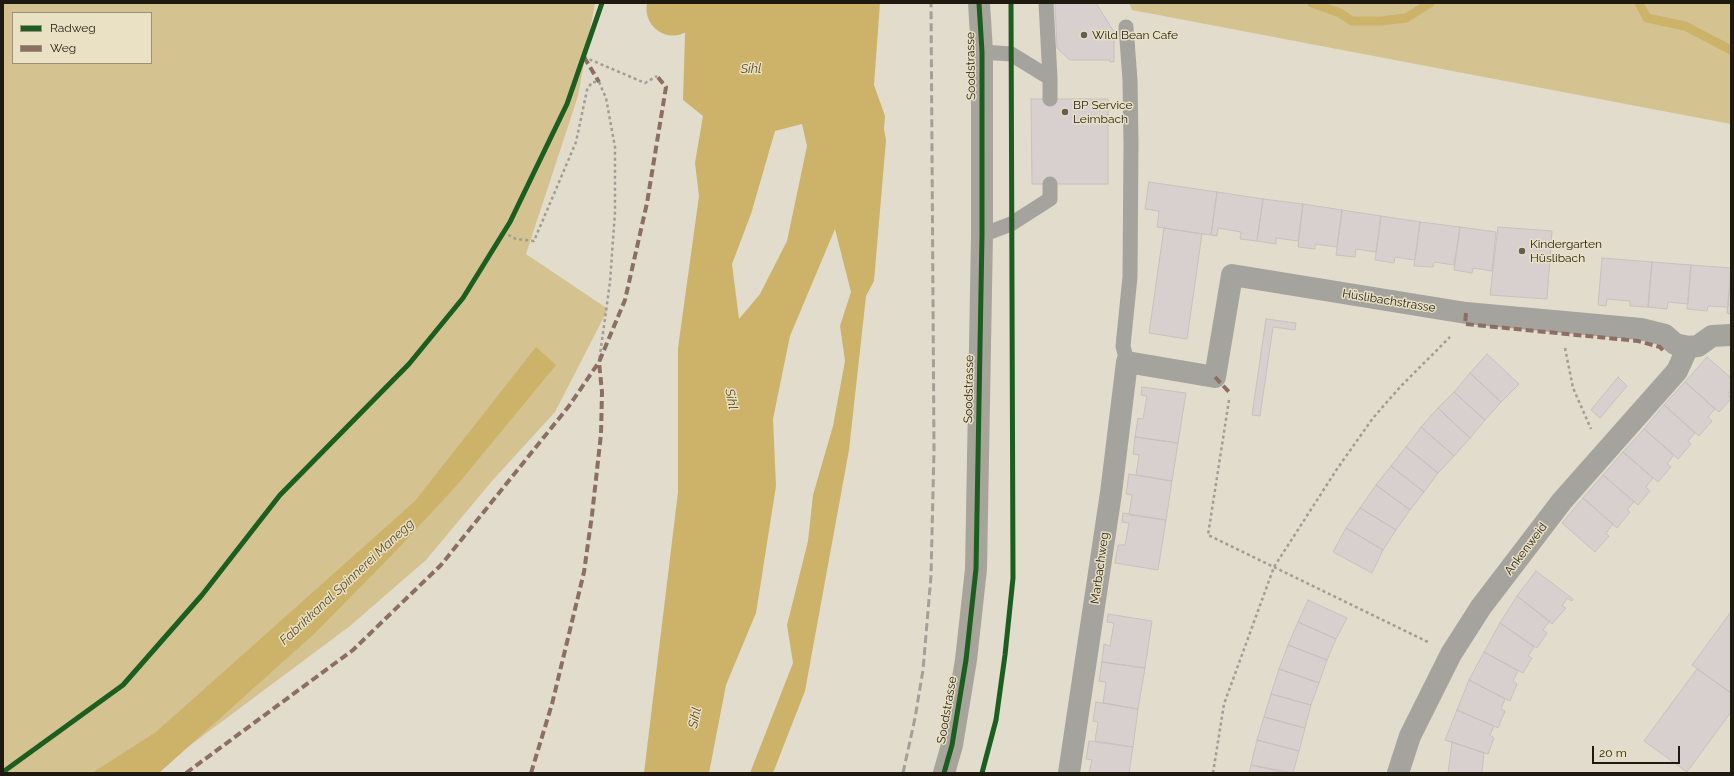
<!DOCTYPE html>
<html>
<head>
<meta charset="utf-8">
<style>
  body { margin:0 }
  #map { position:relative; width:1734px; height:776px; overflow:hidden; background:#e2dccc; font-family:Raleway,sans-serif }
  canvas { display:block }
  .frame { position:absolute; inset:0; border:4px solid #1e1a10; pointer-events:none }
  .legend { position:absolute; left:12px; top:12px; width:140px; height:52px; box-sizing:border-box; background:#eae0c4; border:1px solid #98917c; margin:0; padding:5px 7px; list-style:none; font-size:12px; color:#1e1a10 }
  .legend li { display:flex; align-items:center; gap:8px; height:20px }
  .legend b { width:20px; border:1px solid #98917c }
  .scale { position:absolute; left:1592px; top:746px; width:88px; height:18px; box-sizing:border-box; border:2px solid #1e1a10; border-top:0; padding-left:5px; font-size:12px; line-height:14px; white-space:nowrap; color:#1e1a10; -webkit-text-stroke:3px #eae0c4; paint-order:stroke }
</style>
</head>
<body>
<div id="map">
<canvas width="1734" height="776"></canvas>
<div class="frame"></div>
<ul class="legend">
<li><b style="height:5px;background:#1b5e20"></b>Radweg</li>
<li><b style="height:5px;background:#8d6e63"></b>Weg</li>
</ul>
<div class="scale">20 m</div>
</div>
<script>
const context = document.querySelector('canvas').getContext('2d');
context.lineJoin = 'round';
function fill(path, color) {
  context.fillStyle = color;
  context.fill(path, 'evenodd');
}
function shape(rows) {
  const path = new Path2D();
  for (const r of rows) {
    path.moveTo(r[0], r[1]);
    for (let i = 2; i < r.length; i += 2) path.lineTo(r[i], r[i + 1]);
  }
  return path;
}
function strokePath(path, color, width, dash) {
  context.strokeStyle = color;
  context.lineWidth = width;
  context.lineCap = dash ? 'butt' : 'round';
  context.setLineDash(dash || []);
  context.stroke(path);
}
function label(font, color, halo, rows, align = 'center') {
  context.font = font + ' Raleway,sans-serif';
  context.lineWidth = 3;
  context.setLineDash([]);
  context.textBaseline = 'middle';
  context.strokeStyle = halo;
  context.fillStyle = color;
  for (const [text, x, y, turn = 0] of rows) {
    context.save();
    context.translate(x, y);
    context.rotate((+turn || 0) * Math.PI / 180);
    context.textAlign = isNaN(turn) ? turn : align;
    if (halo) context.strokeText(text, 0, 0);
    context.fillText(text, 0, 0);
    context.restore();
  }
}
fill(shape([
  [3,3,595,3,578,96,526,254,608,309,555,412,492,481,426,560,350,626,153,773,3,773],
  [13,13,151,13,151,63,13,63],
  [1129,3,1731,3,1731,124,1132,10]
]), '#d4c390');
fill(shape([
  [686,3,880,3,874,85,885,116,884,129,886,140,874,281,866,296,849,450,805,691,773,773,750,773,793,663,787,625,808,541,813,495,833,426,845,361,840,326,851,292,835,229,790,336,773,419,776,486,756,613,726,685,709,773,644,773,678,492,678,348,699,196,695,163,703,116,683,100],
  [802,124,807,146,787,241,760,294,739,319,732,264,751,214,775,131],
  [536,347,556,365,458,484,394,553,314,634,159,773,92,773,156,732,415,501]
]), '#ccb369');
strokePath(shape([
  [1312,3,1340,13,1352,21,1381,21,1406,18,1430,3],
  [1639,3,1647,18,1685,26,1731,50]
]), '#ccb369', 9);
strokePath(shape([
  [673,9,685,3]
]), '#ccb369', 53);
const building = shape([
  [1055,3,1096,3,1114,32,1114,62,1110,62,1110,60,1070,60,1057,48,1055,3],
  [1031,99,1108,99,1108,184,1032,184,1031,99],
  [1149,182,1217,192,1211,235,1157,227,1159,211,1145,209,1149,182],
  [1217,192,1263,199,1257,241,1240,239,1241,232,1218,228,1217,236,1211,235,1217,192],
  [1263,199,1303,204,1298,241,1276,238,1276,244,1257,241,1263,199],
  [1303,204,1342,210,1337,247,1315,244,1315,249,1298,247,1303,204],
  [1342,210,1381,216,1376,252,1356,249,1355,257,1336,255,1342,210],
  [1381,216,1420,222,1415,260,1395,257,1394,263,1375,260,1381,216],
  [1420,222,1460,227,1454,265,1434,262,1433,267,1414,266,1420,222],
  [1460,227,1496,232,1492,271,1473,268,1472,273,1454,270,1460,227],
  [1498,227,1552,231,1547,299,1490,295,1498,227],
  [1164,228,1202,234,1187,339,1149,333,1164,228],
  [1602,258,1652,262,1648,307,1630,306,1630,301,1607,299,1606,306,1598,305,1602,258],
  [1652,262,1691,265,1688,304,1668,302,1667,309,1648,307,1652,262],
  [1691,265,1731,268,1728,307,1708,306,1707,311,1687,309,1691,265],
  [1731,272,1731,314,1727,313,1731,272],
  [1266,319,1296,323,1295,330,1273,327,1260,416,1252,415,1266,319],
  [1487,354,1519,384,1501,402,1470,373,1487,354],
  [1707,357,1731,378,1731,390,1728,394,1731,399,1719,412,1685,382,1707,357],
  [1470,373,1501,402,1485,420,1454,392,1470,373],
  [1618,377,1627,386,1600,418,1591,410,1618,377],
  [1685,382,1715,409,1708,417,1712,421,1699,436,1664,405,1685,382],
  [1142,387,1186,393,1178,443,1135,437,1138,418,1143,419,1147,396,1141,395,1142,387],
  [1454,392,1485,420,1470,438,1438,408,1454,392],
  [1664,405,1695,433,1688,441,1691,444,1678,459,1644,429,1664,405],
  [1438,408,1470,438,1454,456,1421,427,1438,408],
  [1421,427,1454,456,1438,473,1406,447,1421,427],
  [1644,429,1674,455,1667,464,1671,467,1658,482,1623,452,1644,429],
  [1135,437,1178,443,1172,481,1136,475,1139,455,1133,454,1135,437],
  [1406,447,1438,473,1424,492,1391,466,1406,447],
  [1623,452,1653,478,1646,487,1650,491,1638,505,1603,475,1623,452],
  [1391,466,1424,492,1410,510,1376,485,1391,466],
  [1129,474,1172,481,1166,520,1129,515,1132,495,1126,494,1129,474],
  [1603,475,1634,502,1627,510,1630,512,1617,528,1583,498,1603,475],
  [1376,485,1410,510,1396,530,1360,508,1376,485],
  [1583,498,1613,524,1606,533,1609,536,1595,552,1562,523,1583,498],
  [1360,508,1396,530,1383,550,1346,528,1360,508],
  [1123,513,1166,520,1158,570,1115,563,1118,545,1125,545,1129,523,1122,522,1123,513],
  [1346,528,1383,550,1372,573,1333,552,1346,528],
  [1536,571,1573,599,1572,601,1567,598,1562,606,1566,608,1552,624,1517,596,1536,571],
  [1517,596,1550,621,1543,630,1547,633,1537,648,1500,623,1517,596],
  [1308,600,1347,618,1336,639,1298,622,1308,600],
  [1731,612,1731,693,1692,665,1731,612],
  [1108,614,1152,621,1145,668,1102,662,1104,644,1110,646,1114,623,1107,622,1108,614],
  [1298,622,1336,639,1327,660,1288,645,1298,622],
  [1500,623,1534,647,1528,656,1532,658,1523,673,1484,652,1500,623],
  [1288,645,1327,660,1319,683,1279,669,1288,645],
  [1484,652,1518,671,1513,681,1517,684,1510,701,1469,680,1484,652],
  [1102,662,1145,668,1138,709,1103,703,1106,682,1099,681,1102,662],
  [1279,669,1319,683,1311,705,1271,694,1279,669],
  [1697,669,1731,693,1731,712,1687,772,1644,741,1697,669],
  [1469,680,1505,699,1501,709,1505,711,1498,728,1457,710,1469,680],
  [1271,694,1311,705,1305,728,1264,717,1271,694],
  [1096,702,1138,709,1133,747,1095,741,1098,722,1093,721,1096,702],
  [1457,710,1494,726,1490,735,1494,738,1488,754,1445,740,1457,710],
  [1264,717,1305,728,1299,751,1257,740,1264,717],
  [1257,740,1299,751,1293,773,1251,765,1257,740],
  [1089,741,1133,747,1129,773,1089,773,1092,760,1086,759,1089,741],
  [1452,742,1484,753,1482,773,1448,773,1452,742],
  [1251,765,1286,773,1249,773,1251,765]
]);
fill(building, '#d7d0ce');
strokePath(building, '#c7c0be', 1);
strokePath(shape([
  [584,57,645,83,657,76],
  [503,232,516,239,534,241,576,142,587,90,592,82,599,82,606,98,615,147,615,212,610,282,599,362],
  [1565,348,1573,388,1591,429],
  [1229,400,1208,535,1428,642],
  [1213,773,1224,704,1274,567,1337,469,1373,418,1401,386,1450,337]
]), '#a09d96', 2.5, [3, 3]);
strokePath(shape([
  [1046,3,1050,78],
  [1126,27,1130,80,1131,143,1130,277,1123,346,1127,362],
  [982,52,1011,54,1050,78,1050,99],
  [982,235,1011,224,1050,199,1050,184]
]), '#a5a39d', 15);
strokePath(shape([
  [1069,773,1111,493,1127,362,1215,377,1232,275,1466,313,1641,329,1665,335,1675,344,1688,347,1698,346,1712,336,1731,335],
  [1398,773,1410,736,1451,654,1481,607,1562,501,1677,371,1688,347]
]), '#a5a39d', 22);
strokePath(shape([
  [944,773,952,745,966,660,976,569,982,235,982,52,979,3]
]), '#a7a59b', 22);
strokePath(shape([
  [903,773,915,718,923,670,931,576,934,450,931,3]
]), '#a2a097', 3, [8, 4]);
strokePath(shape([
  [584,57,599,82],
  [1466,313,1465,324,1638,341,1660,347,1665,353],
  [1215,377,1230,393],
  [186,773,353,650,441,565,569,406,599,362,625,300,647,203,666,87,657,76],
  [531,773,552,704,584,572,592,515,601,434,602,392,599,362]
]), '#8d6e63', 4, [8, 4]);
strokePath(shape([
  [3,772,123,685,202,595,280,495,409,364,463,298,510,222,567,104,602,3],
  [944,773,952,745,966,660,976,569,982,235,982,52,979,3],
  [982,773,996,720,1005,655,1013,578,1011,3]
]), '#1b5e20', 5);
for (const [x, y, r, color] of [
  [1084,35,4,"#635e52"],
  [1065,112,4,"#635e52"],
  [1522,251,4,"#635e52"]
]) {
  const dot = new Path2D();
  dot.arc(x, y, r, 0, 2 * Math.PI);
  context.fillStyle = color;
  context.fill(dot);
  strokePath(dot, '#eae0c4', 1.5);
}
label('12px', '#1e1a10', '#eae0c4', [
  ["Wild Bean Cafe",1092,35],
  ["BP Service",1073,105],
  ["Leimbach",1073,119],
  ["Kindergarten",1530,244],
  ["Hüslibach",1530,258]
], 'left');
label('12px', '#1e1a10', '#eae0c4', [
  ["Soodstrasse",971,66,-91],
  ["Hüslibachstrasse",1389,301,9],
  ["Soodstrasse",969,389,-89],
  ["Ankenweid",1526,549,-53],
  ["Marbachweg",1100,568,-82],
  ["Soodstrasse",947,710,-80]
]);
label('italic 13px', '#5a4c23', '#eae0c4', [
  ["Sihl",751,69],
  ["Sihl",731,399,79],
  ["Fabrikkanal Spinnerei Manegg",347,582,-43],
  ["Sihl",695,718,-78]
]);
</script>
</body>
</html>
